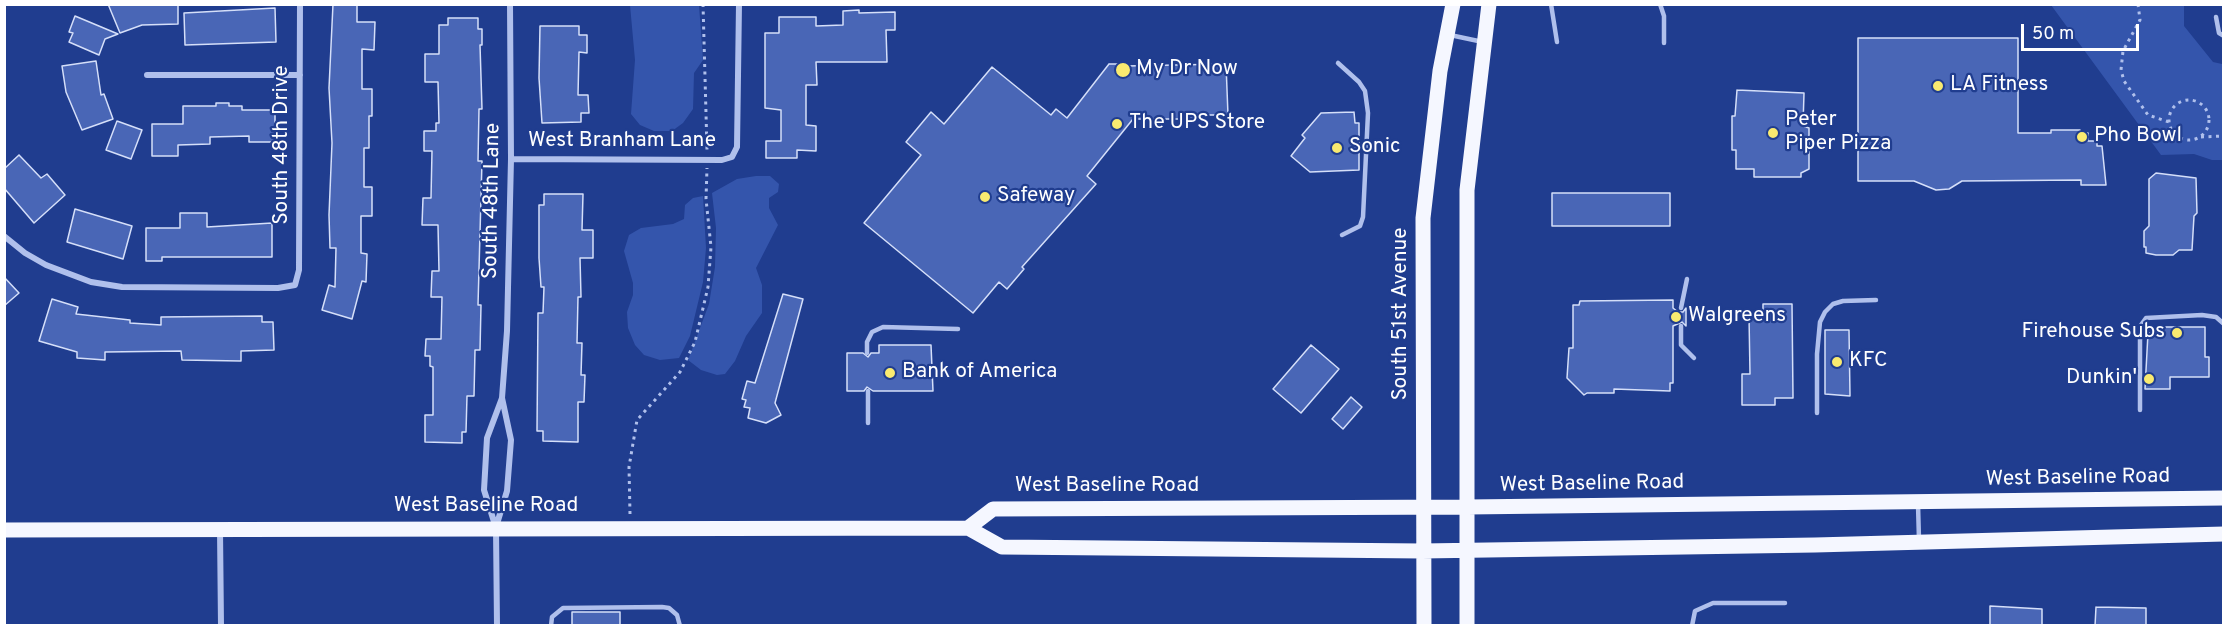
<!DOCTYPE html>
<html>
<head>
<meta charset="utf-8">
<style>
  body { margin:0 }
  #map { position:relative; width:2228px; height:630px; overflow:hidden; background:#203d8f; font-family:Overpass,sans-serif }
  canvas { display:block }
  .frame { position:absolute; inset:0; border:6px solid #fff; pointer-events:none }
  .scale { position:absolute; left:2021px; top:24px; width:118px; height:27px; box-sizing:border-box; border:3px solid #fff; border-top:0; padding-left:8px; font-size:18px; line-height:21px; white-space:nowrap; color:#fff; -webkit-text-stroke:4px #203d8f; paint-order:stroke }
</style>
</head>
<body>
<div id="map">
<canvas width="2228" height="630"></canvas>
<div class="frame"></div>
<div class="scale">50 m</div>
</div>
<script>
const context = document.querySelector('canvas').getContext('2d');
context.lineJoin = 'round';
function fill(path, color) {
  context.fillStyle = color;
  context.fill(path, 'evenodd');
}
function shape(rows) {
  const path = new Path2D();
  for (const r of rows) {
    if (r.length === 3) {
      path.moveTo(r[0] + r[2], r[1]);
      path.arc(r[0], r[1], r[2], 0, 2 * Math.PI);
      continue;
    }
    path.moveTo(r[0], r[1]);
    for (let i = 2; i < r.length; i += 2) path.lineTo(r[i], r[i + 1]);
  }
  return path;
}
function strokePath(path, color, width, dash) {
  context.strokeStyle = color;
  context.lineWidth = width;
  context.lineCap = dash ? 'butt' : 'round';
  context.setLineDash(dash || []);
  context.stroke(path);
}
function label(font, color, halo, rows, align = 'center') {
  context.font = font + ' Overpass,sans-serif';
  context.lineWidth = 4.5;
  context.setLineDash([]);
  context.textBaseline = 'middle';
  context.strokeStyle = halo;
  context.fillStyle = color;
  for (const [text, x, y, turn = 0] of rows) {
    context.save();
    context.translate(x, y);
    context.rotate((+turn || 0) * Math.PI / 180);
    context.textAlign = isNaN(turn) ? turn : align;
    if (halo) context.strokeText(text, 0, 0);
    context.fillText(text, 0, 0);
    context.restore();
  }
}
fill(shape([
  [630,5,699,5,703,60,694,73,693,109,683,123,672,131,654,131,640,125,631,114,635,60],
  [2051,5,2184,5,2184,26,2213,62,2222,64,2223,67,2223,160,2212,160,2194,154,2161,155],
  [756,176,770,176,779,184,778,192,769,198,769,208,778,225,756,268,762,285,762,313,746,336,735,361,725,374,717,375,701,370,688,360,709,304,715,267,716,228,712,193,737,179],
  [703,196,706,248,703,282,690,336,679,358,660,360,644,355,635,345,628,328,627,312,633,295,633,283,624,251,629,235,641,228,673,224,684,219,685,205,693,198]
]), '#3455ac');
const building = shape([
  [108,4,178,4,178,24,142,25,120,33,108,4],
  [333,4,357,4,357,22,375,22,374,50,362,49,362,89,372,89,372,116,369,116,369,148,364,148,364,187,372,187,372,216,361,216,361,253,367,254,366,282,362,281,352,319,322,310,329,285,335,287,336,248,330,248,329,215,332,143,329,88,333,4],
  [275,8,276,42,185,45,184,13,275,8],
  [859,10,859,13,895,12,895,30,886,30,887,62,816,62,817,85,806,85,806,125,816,126,816,151,797,150,797,158,766,158,766,141,781,141,781,110,765,108,765,33,779,33,779,17,816,17,816,26,843,25,843,11,859,10],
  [75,16,118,34,105,39,99,55,69,42,73,33,69,32,75,16],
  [448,18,478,18,478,29,482,29,482,45,480,45,482,109,479,109,478,161,482,161,478,305,481,305,480,350,475,350,474,396,467,396,466,432,462,432,462,443,425,442,425,415,433,415,433,367,430,366,430,356,425,356,426,339,441,339,442,297,431,297,432,271,439,271,438,225,422,225,423,198,431,198,432,151,424,151,424,131,436,131,436,123,439,123,438,82,425,82,425,54,439,54,439,25,448,25,448,18],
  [540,26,579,26,579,35,587,35,587,53,579,52,578,95,588,95,589,113,581,113,581,122,542,123,539,78,540,26],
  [1858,38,2018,38,2018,133,2051,133,2051,130,2080,130,2080,133,2088,133,2088,141,2097,141,2097,146,2102,146,2106,185,2081,185,2081,180,1962,181,1949,189,1936,190,1914,181,1858,181,1858,38],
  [96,61,101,95,104,94,113,119,82,130,66,92,62,66,96,61],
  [1109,64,1126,64,1126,66,1226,64,1228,115,1202,115,1202,119,1133,119,1087,176,1096,184,1022,267,1024,269,1007,289,999,282,973,313,864,223,921,155,906,142,931,112,944,124,992,67,1051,115,1056,109,1067,118,1109,64],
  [1737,90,1804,93,1803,126,1809,128,1809,169,1801,173,1801,177,1754,177,1754,169,1736,169,1736,150,1732,150,1732,116,1735,116,1737,90],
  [216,103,229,103,229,106,242,106,242,110,275,110,275,142,249,142,249,136,210,137,210,144,178,145,178,156,152,156,152,124,183,124,183,106,216,106,216,103],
  [1354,112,1355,123,1359,123,1359,170,1310,172,1291,156,1305,138,1302,135,1321,113,1354,112],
  [117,121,142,130,131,159,106,150,117,121],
  [19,155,41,178,47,174,65,195,34,223,4,188,4,169,19,155],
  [2156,173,2196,178,2197,213,2194,216,2192,250,2179,250,2173,255,2156,255,2146,253,2146,247,2144,247,2144,231,2149,226,2149,179,2156,173],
  [1552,193,1670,193,1670,226,1552,226,1552,193],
  [544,194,583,194,582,230,593,230,593,258,580,258,581,297,578,297,577,343,582,343,581,375,585,375,584,402,578,402,578,442,543,441,543,431,537,431,538,313,543,313,544,287,541,287,539,258,539,205,544,205,544,194],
  [75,209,132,226,123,259,67,242,75,209],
  [180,213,207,213,207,227,272,223,272,257,162,257,162,261,146,261,146,228,180,228,180,213],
  [4,277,19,293,4,306,4,277],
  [783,294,803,299,775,403,781,415,766,423,748,418,750,408,744,407,746,400,742,399,747,381,755,383,783,294],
  [52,299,78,307,76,314,130,320,130,323,161,325,161,317,262,316,262,322,273,322,274,350,241,351,241,361,182,360,181,351,105,352,105,360,77,358,77,352,39,341,52,299],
  [1673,300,1673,308,1678,312,1683,312,1686,308,1686,326,1682,322,1673,326,1673,383,1670,383,1670,391,1614,389,1614,393,1587,393,1584,395,1567,378,1569,348,1573,348,1573,305,1579,305,1580,301,1673,300],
  [1763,304,1792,304,1793,398,1775,398,1775,405,1742,405,1742,374,1750,374,1749,316,1763,315,1763,304],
  [2161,327,2205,327,2205,357,2209,357,2209,377,2170,377,2170,389,2145,389,2148,333,2161,333,2161,327],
  [1825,330,1849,330,1850,396,1825,394,1825,330],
  [879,345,931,345,933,391,873,391,867,387,864,391,847,391,847,353,863,353,868,357,871,353,879,353,879,345],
  [1311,345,1339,369,1301,413,1273,389,1311,345],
  [1351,397,1362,407,1343,429,1332,419,1351,397],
  [1990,606,2042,609,2042,626,1990,626,1990,606],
  [2096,607,2146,608,2146,626,2095,626,2096,607],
  [572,612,620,612,620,626,572,626,572,612]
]);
fill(building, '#4966b6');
strokePath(building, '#d5dff9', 1.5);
strokePath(shape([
  [703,4,707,150],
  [2138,4,2140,20,2123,51,2121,70,2124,81,2148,115,2169,122],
  [2189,120,20],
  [2201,137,2224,136],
  [630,514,629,467,637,420,680,372,695,342,708,287,711,247,706,199,707,168]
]), '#b0c0ec', 3, [3, 4.5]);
strokePath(shape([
  [1551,4,1557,42],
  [1660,4,1664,16,1664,43],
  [2216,17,2219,33,2224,36],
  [1450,35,1483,42],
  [1338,63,1359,82,1365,91,1368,113,1363,217,1360,226,1342,235],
  [1681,308,1687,279],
  [1681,326,1681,345,1694,358],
  [867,353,867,342,872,332,883,327,958,329],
  [868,391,868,423],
  [2140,410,2140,336,2141,325,2146,318,2202,315,2216,317,2224,324],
  [1817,413,1817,354,1820,322,1825,312,1833,304,1843,301,1876,300],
  [1918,504,1919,540],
  [551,626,552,617,563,608,662,607,669,608,677,615,680,626],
  [1692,626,1695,611,1713,603,1785,603]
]), '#b0c0ec', 4.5);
strokePath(shape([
  [147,75,300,75],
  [511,159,722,160,732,157,737,147,739,4],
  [4,236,25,253,46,265,91,282,122,287,278,288,295,285,299,270,300,4],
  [496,527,507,491,511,440,502,398],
  [220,530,221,626],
  [497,626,496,528,484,490,487,438,502,398,507,331,511,159,510,4]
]), '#b0c0ec', 6);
strokePath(shape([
  [968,528,993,509,1467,507,2224,498],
  [4,530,968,528,1002,547,1422,551,1815,545,2224,534],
  [1424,626,1423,218,1440,71,1453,4],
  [1467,626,1467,190,1489,4]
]), '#f5f7ff', 15);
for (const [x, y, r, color] of [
  [1123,70,8,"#f9ea70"],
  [1938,86,6,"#f9ea70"],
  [1117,124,6,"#f9ea70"],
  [1773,133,6,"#f9ea70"],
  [2082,137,6,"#f9ea70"],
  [1337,148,6,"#f9ea70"],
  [985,197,6,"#f9ea70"],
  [1676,317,6,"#f9ea70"],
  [2177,333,6,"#f9ea70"],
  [1837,362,6,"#f9ea70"],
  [890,373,6,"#f9ea70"],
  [2149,379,6,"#f9ea70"]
]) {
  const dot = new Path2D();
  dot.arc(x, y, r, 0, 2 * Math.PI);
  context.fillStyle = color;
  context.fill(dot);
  strokePath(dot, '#203d8f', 2);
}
label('21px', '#fff', '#203d8f', [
  ["My Dr Now",1136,70],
  ["LA Fitness",1950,86],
  ["Peter",1785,121],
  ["Piper Pizza",1785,145],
  ["The UPS Store",1129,124],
  ["Pho Bowl",2094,137],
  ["Sonic",1349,148],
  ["Safeway",997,197],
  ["Walgreens",1688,317],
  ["Firehouse Subs",2165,333,"right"],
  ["KFC",1849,362],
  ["Bank of America",902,373],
  ["Dunkin'",2137,379,"right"]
], 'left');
label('21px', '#fff', '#203d8f', [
  ["West Branham Lane",622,142],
  ["South 48th Drive",283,145,-90],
  ["South 48th Lane",493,201,-89],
  ["South 51st Avenue",1402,314,-90],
  ["West Baseline Road",2078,479,-1],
  ["West Baseline Road",1592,485,-1],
  ["West Baseline Road",1107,487],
  ["West Baseline Road",486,507]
]);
</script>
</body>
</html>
